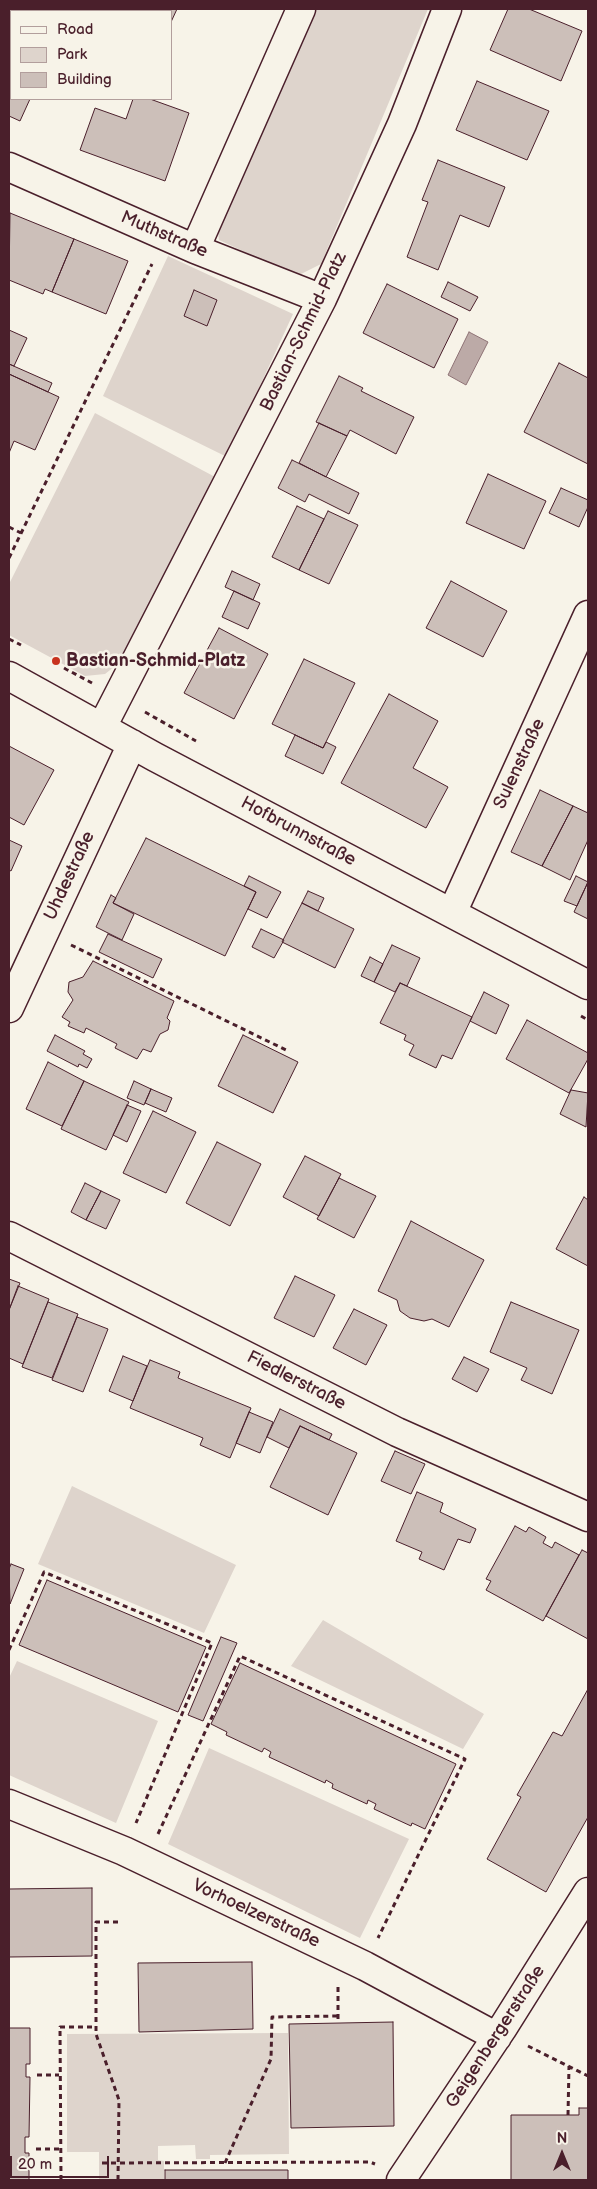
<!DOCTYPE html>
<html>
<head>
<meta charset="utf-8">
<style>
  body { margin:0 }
  #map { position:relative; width:597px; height:2189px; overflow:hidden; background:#f7f3e8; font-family:"Balsamiq Sans",sans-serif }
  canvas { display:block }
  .frame { position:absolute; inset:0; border:10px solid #4a1f2b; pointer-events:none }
  .legend { position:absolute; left:10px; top:10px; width:162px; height:90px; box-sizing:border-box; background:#f7f3e8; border:1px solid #b29e9c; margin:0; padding:6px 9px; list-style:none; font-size:15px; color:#4a1f2b }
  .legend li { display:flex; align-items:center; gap:10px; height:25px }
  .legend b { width:25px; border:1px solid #b29e9c }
  .north { position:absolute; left:537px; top:2129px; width:50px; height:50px; -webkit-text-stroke:4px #f7f3e8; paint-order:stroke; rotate:0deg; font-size:14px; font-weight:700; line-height:20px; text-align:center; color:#4a1f2b }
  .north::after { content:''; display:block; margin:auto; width:18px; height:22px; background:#4a1f2b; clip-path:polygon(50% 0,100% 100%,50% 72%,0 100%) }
  .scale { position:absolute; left:10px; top:2156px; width:99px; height:22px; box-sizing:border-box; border:2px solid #4a1f2b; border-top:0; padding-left:6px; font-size:15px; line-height:18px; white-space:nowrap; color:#4a1f2b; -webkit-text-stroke:4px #f7f3e8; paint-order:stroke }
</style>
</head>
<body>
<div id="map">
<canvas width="597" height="2189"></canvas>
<div class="frame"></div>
<ul class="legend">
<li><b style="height:6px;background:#f7f3e8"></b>Road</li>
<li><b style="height:14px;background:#ded4cc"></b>Park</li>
<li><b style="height:14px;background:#ccbfb9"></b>Building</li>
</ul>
<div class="north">N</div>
<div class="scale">20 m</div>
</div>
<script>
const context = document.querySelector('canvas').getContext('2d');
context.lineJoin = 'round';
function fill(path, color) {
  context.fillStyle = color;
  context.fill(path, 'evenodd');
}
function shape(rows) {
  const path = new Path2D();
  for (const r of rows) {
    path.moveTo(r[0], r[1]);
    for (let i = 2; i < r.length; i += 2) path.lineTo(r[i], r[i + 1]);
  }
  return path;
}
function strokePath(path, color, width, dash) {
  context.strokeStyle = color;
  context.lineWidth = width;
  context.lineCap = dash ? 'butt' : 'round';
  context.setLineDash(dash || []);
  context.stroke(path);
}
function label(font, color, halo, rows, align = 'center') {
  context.font = font + ' "Balsamiq Sans",sans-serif';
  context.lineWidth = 5;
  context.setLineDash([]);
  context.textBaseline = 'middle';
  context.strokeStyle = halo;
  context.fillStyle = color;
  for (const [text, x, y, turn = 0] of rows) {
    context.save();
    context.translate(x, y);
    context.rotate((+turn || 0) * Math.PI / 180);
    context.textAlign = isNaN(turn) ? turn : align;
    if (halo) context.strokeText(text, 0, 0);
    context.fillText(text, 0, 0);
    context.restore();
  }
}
fill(shape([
  [313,9,428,9,321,264,297,276,219,240,217,225],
  [168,256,293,314,227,457,103,396],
  [95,413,217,478,119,663,105,674,85,676,9,635,9,584],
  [72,1486,236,1565,204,1633,38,1564],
  [323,1620,484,1714,463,1749,291,1666],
  [17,1661,158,1721,116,1823,9,1775,9,1678],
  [209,1748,409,1839,360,1938,168,1844],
  [288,2033,289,2154,210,2155,210,2159,196,2159,195,2145,158,2146,158,2160,164,2161,164,2180,99,2180,99,2152,67,2152,67,2034]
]), '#ded4cc');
const water = shape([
  [469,332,488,342,466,385,448,375,469,332]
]);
fill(water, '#bcaaa7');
strokePath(water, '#8e7275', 1);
const building = shape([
  [108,9,177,9,171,22,171,11,114,11,108,9],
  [508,9,529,9,582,31,561,81,490,50,508,9],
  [9,19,11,20,11,70,9,75,9,19],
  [9,77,11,78,11,99,30,99,20,121,9,116,9,77],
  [477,81,549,111,527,160,456,130,477,81],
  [133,99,150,99,189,113,165,181,80,150,95,108,126,119,133,99],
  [438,160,505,187,489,227,460,215,438,270,407,257,428,202,422,200,438,160],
  [10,213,74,239,52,292,45,289,43,294,9,280,10,213],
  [74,239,128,261,106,314,52,292,74,239],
  [448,282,478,297,470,311,441,297,448,282],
  [387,284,458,319,434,368,363,333,387,284],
  [194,290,217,300,207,326,184,316,194,290],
  [9,330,27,338,14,366,9,364,9,330],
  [559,363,588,378,588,464,524,432,559,363],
  [9,364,52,383,48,392,9,374,9,364],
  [9,374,59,397,35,450,14,441,9,453,9,374],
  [339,376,363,388,361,391,414,417,396,454,350,430,347,436,316,422,339,376],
  [319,423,347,436,326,477,299,463,319,423],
  [292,460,359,493,349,514,309,494,305,502,278,488,292,460],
  [488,474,546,501,524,549,466,523,488,474],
  [561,488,588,500,588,507,579,527,549,513,561,488],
  [297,506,324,519,299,570,272,557,297,506],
  [328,511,358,525,329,584,299,570,328,511],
  [232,571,260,584,253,600,225,587,232,571],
  [451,581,507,611,483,657,426,628,451,581],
  [234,591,260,603,248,629,222,617,234,591],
  [219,628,268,654,234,719,184,693,219,628],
  [304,659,355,683,323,748,272,724,304,659],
  [389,694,438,721,413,768,448,787,426,828,341,783,389,694],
  [295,735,323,748,326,742,336,747,323,774,285,756,295,735],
  [9,746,54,770,24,825,9,817,9,746],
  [540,790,573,806,542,866,511,852,540,790],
  [573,806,588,813,588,840,570,880,542,866,573,806],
  [146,838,256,892,225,956,113,903,146,838],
  [9,840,22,846,11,871,9,870,9,840],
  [249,876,281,892,267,918,248,909,256,892,244,886,249,876],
  [576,876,588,882,577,906,564,901,576,876],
  [588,882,588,919,574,912,588,882],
  [308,891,324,898,318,911,302,903,308,891],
  [111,895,116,898,113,903,134,914,122,940,96,927,111,895],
  [302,903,354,929,335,968,282,942,302,903],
  [261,929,284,940,274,958,252,947,261,929],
  [108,934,162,959,153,978,99,952,108,934],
  [392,945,420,958,407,986,400,983,395,992,374,982,392,945],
  [370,957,383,964,374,982,361,976,370,957],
  [93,961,174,1001,167,1018,170,1021,168,1030,160,1034,151,1052,143,1049,137,1059,115,1048,117,1044,86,1028,84,1033,68,1026,70,1022,62,1017,73,1000,68,992,69,982,83,977,93,961],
  [400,983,472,1017,452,1059,442,1055,436,1068,409,1055,414,1045,404,1040,406,1035,380,1023,400,983],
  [484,992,509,1005,496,1034,470,1021,484,992],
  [527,1020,588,1053,588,1059,569,1093,506,1059,527,1020],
  [55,1035,85,1051,83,1054,92,1059,87,1068,79,1064,78,1067,47,1051,55,1035],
  [243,1035,298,1062,273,1113,218,1086,243,1035],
  [48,1062,84,1081,62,1126,26,1109,48,1062],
  [84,1081,129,1102,106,1150,61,1129,84,1081],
  [134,1081,151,1089,144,1105,127,1098,134,1081],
  [151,1089,172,1098,166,1112,145,1103,151,1089],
  [571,1090,588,1093,586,1127,560,1114,571,1090],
  [127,1105,141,1111,127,1142,113,1135,127,1105],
  [153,1111,196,1132,166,1193,123,1173,153,1111],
  [217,1142,261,1164,230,1226,186,1203,217,1142],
  [305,1156,341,1174,319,1216,283,1197,305,1156],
  [339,1178,376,1196,354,1238,317,1219,339,1178],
  [85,1183,101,1191,86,1220,71,1212,85,1183],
  [101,1191,120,1200,106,1229,86,1220,101,1191],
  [584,1197,588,1200,588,1266,556,1249,584,1197],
  [411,1221,484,1260,449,1327,432,1319,424,1321,410,1318,400,1311,397,1300,378,1291,411,1221],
  [295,1276,335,1295,314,1337,274,1318,295,1276],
  [9,1279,20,1283,9,1310,9,1279],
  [18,1286,49,1299,23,1364,9,1358,9,1310,18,1286],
  [48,1302,78,1314,52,1378,22,1367,48,1302],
  [511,1302,579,1330,552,1394,521,1380,527,1368,490,1352,511,1302],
  [354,1309,387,1325,366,1365,333,1348,354,1309],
  [77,1317,108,1329,83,1392,52,1380,77,1317],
  [123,1356,147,1366,133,1401,109,1391,123,1356],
  [464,1357,489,1369,477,1392,452,1379,464,1357],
  [150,1360,180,1372,178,1378,251,1408,230,1458,200,1445,203,1438,130,1408,150,1360],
  [280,1409,332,1434,329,1440,300,1426,289,1448,267,1437,280,1409],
  [249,1412,273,1422,260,1453,236,1443,249,1412],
  [300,1426,357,1453,328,1515,270,1487,300,1426],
  [395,1451,425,1464,411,1494,381,1481,395,1451],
  [417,1492,443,1503,440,1512,476,1529,470,1543,458,1539,444,1570,419,1559,422,1552,396,1541,417,1492],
  [515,1526,526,1532,529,1527,546,1537,543,1543,552,1548,555,1542,579,1555,543,1621,486,1590,491,1581,486,1579,515,1526],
  [582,1550,588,1553,588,1639,546,1616,582,1550],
  [11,1564,24,1569,10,1604,9,1569,11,1564],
  [47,1580,206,1647,178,1712,19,1645,47,1580],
  [221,1637,237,1643,203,1721,188,1715,221,1637],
  [240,1663,456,1764,425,1829,412,1823,411,1826,374,1809,376,1804,368,1800,367,1804,332,1788,333,1784,326,1780,325,1783,269,1757,271,1752,264,1748,262,1752,226,1735,227,1732,211,1724,240,1663],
  [588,1689,588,1817,546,1892,487,1859,521,1797,517,1795,553,1732,562,1736,588,1689],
  [92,1888,92,1956,9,1957,9,1889,92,1888],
  [252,1962,253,2029,139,2032,138,1963,252,1962],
  [393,2022,394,2126,291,2128,289,2024,393,2022],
  [9,2028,30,2028,30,2064,26,2064,26,2077,30,2077,29,2137,25,2137,25,2153,29,2153,29,2180,9,2180,9,2028],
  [579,2108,588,2108,588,2180,511,2180,511,2115,579,2115,579,2108],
  [165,2170,288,2170,288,2180,165,2180,165,2170]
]);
fill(building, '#ccbfb9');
strokePath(building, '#4a1f2b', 1);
const minor = shape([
  [9,167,195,249,322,299],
  [195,249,301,9],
  [9,676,155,757,588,985],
  [102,727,322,299,402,124,447,9],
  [452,913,588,615],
  [9,1008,132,744],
  [9,1236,397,1432,588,1517],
  [9,1804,124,1851,365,1966,497,2037],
  [401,2180,502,2029,588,1892]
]);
strokePath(minor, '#4a1f2b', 31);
strokePath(shape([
  [9,527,21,533],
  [9,558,152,264],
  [9,639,21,645],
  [64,668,92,683],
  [145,712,196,741],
  [71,945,286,1050],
  [581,1016,588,1020],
  [9,1650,44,1572,212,1643,136,1823],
  [158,1834,240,1656,465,1759,378,1938],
  [118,1922,96,1922,96,2034,119,2100,118,2180],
  [338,1987,338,2023],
  [528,2046,588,2076],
  [37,2075,59,2075],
  [568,2115,569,2066],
  [36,2149,62,2149],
  [102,2163,370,2162,375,2164],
  [225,2163,271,2059,272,2017,338,2016],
  [61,2180,60,2027,96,2027]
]), '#4a1f2b', 3, [5, 4]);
strokePath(minor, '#f7f3e8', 28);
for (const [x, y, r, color] of [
  [56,661,5,"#c8321e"]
]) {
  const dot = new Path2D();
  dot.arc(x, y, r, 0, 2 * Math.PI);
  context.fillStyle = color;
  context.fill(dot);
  strokePath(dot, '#f7f3e8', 2);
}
label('18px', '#4a1f2b', '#f7f3e8', [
  ["Muthstraße",164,235,23],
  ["Bastian-Schmid-Platz",304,332,-64],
  ["Sulenstraße",520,764,-65],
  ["Hofbrunnstraße",298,832,28],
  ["Uhdestraße",70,876,-65],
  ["Fiedlerstraße",296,1381,27],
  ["Vorhoelzerstraße",256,1914,25],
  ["Geigenbergerstraße",496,2037,-57]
]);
label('bold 18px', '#4a1f2b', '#f7f3e8', [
  ["Bastian-Schmid-Platz",66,661]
], 'left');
</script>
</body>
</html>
